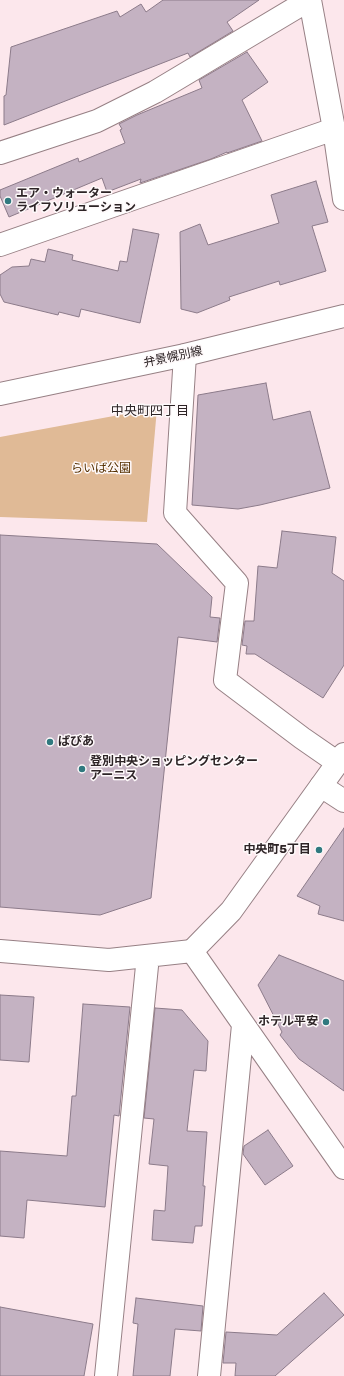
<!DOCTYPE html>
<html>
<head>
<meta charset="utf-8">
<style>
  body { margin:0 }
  canvas { display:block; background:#fce7ec }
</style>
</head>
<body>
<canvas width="344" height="1376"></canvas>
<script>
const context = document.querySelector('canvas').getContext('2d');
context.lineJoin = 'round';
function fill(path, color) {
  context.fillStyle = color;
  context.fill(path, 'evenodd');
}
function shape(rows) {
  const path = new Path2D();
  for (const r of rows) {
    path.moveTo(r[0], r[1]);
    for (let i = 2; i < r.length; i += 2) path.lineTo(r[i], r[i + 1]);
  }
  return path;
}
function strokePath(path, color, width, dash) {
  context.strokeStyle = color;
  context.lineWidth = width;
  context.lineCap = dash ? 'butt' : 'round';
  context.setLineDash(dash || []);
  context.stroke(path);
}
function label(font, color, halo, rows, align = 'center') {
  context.font = font + ' Rubik,"Noto Sans JP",sans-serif';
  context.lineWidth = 3;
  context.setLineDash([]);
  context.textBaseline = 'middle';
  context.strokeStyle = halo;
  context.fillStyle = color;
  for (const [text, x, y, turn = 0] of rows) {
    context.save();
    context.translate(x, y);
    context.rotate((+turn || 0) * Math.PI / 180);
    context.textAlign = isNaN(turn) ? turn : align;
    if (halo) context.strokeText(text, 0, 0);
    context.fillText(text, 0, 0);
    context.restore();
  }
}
fill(shape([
  [157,408,147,522,0,517,0,437]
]), '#e0ba96');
const building = shape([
  [163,0,259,0,227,22,233,31,190,57,188,53,4,125,4,96,6,95,11,47,117,11,120,17,141,4,146,12,163,0],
  [247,52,268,82,242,100,262,141,227,153,227,152,211,159,140,183,141,179,107,192,102,178,9,217,0,196,0,190,78,158,79,162,125,143,120,130,122,129,119,124,137,115,202,88,199,80,247,52],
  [316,181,328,222,312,226,326,271,280,285,279,281,229,297,230,300,197,313,181,309,180,232,200,224,208,245,279,223,271,195,316,181],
  [133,229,159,234,140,323,81,309,79,317,59,312,58,315,4,302,0,294,0,275,12,267,29,266,31,259,45,262,48,249,73,255,72,260,118,271,120,261,127,262,133,229],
  [266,383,273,420,310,411,330,488,260,505,238,509,192,505,198,395,266,383],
  [282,531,336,537,332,573,344,581,344,665,323,698,255,654,246,654,247,646,242,645,245,621,254,621,258,566,277,568,282,531],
  [0,535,157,544,212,597,210,617,220,618,217,642,178,637,151,898,100,915,0,907,0,535],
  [344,828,344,921,318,914,320,906,297,896,344,828],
  [279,955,344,981,344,1091,299,1059,280,1035,282,1032,258,985,279,955],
  [0,995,34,997,29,1062,0,1060,0,995],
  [83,1004,130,1007,119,1116,114,1115,105,1207,27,1200,24,1238,0,1236,0,1151,67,1156,72,1096,76,1096,83,1004],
  [155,1008,182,1010,208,1041,206,1071,194,1070,187,1131,207,1132,203,1186,205,1186,202,1226,195,1226,193,1243,152,1240,154,1210,165,1211,168,1166,149,1164,154,1119,144,1118,155,1008],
  [268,1130,293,1166,265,1185,243,1154,244,1146,268,1130],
  [324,1293,344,1315,275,1376,235,1376,236,1363,223,1363,226,1332,277,1335,324,1293],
  [136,1298,203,1306,201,1331,175,1329,170,1376,133,1376,138,1324,133,1323,136,1298],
  [0,1307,93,1324,84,1376,0,1376,0,1307]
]);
fill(building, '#c4b2c2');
strokePath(building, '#8c7b8a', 1);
const minor = shape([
  [310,0,334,129,344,199],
  [0,153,97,121,155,92,309,0],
  [0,245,334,129],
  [185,355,175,513,237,583,225,680,302,738,338,763],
  [321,786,344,801],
  [0,951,109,960,192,951,344,1168],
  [106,1376,148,956],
  [209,1376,243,1025]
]);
const tertiary = shape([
  [192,951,231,911,344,754]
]);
const secondary = shape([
  [0,394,185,355,344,316]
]);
strokePath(minor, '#978085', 24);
strokePath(tertiary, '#978085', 24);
strokePath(secondary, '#978085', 24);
strokePath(minor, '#fff', 22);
strokePath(tertiary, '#fff', 22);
strokePath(secondary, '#fff', 22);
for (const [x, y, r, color] of [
  [8,201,4,"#30797f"],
  [50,742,4,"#30797f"],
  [82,769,4,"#30797f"],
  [319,850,4,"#30797f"],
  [326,1022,4,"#30797f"]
]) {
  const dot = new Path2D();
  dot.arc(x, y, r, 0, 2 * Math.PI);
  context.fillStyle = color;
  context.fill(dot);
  strokePath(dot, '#fef9fa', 1.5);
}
label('bold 12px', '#2d2426', '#fef9fa', [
  ["エア・ウォーター",16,194],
  ["ライフソリューション",16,208],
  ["ぱぴあ",58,742],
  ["登別中央ショッピングセンター",90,762],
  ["アーニス",90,776],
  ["中央町5丁目",311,850,"right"],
  ["ホテル平安",318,1022,"right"]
], 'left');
label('12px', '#2d2426', '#fef9fa', [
  ["弁景幌別線",173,357,-12]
]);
label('12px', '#553000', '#fef9fa', [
  ["らいば公園",101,469]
]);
label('13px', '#2d2426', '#fef9fa', [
  ["中央町四丁目",150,411]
]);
</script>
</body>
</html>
